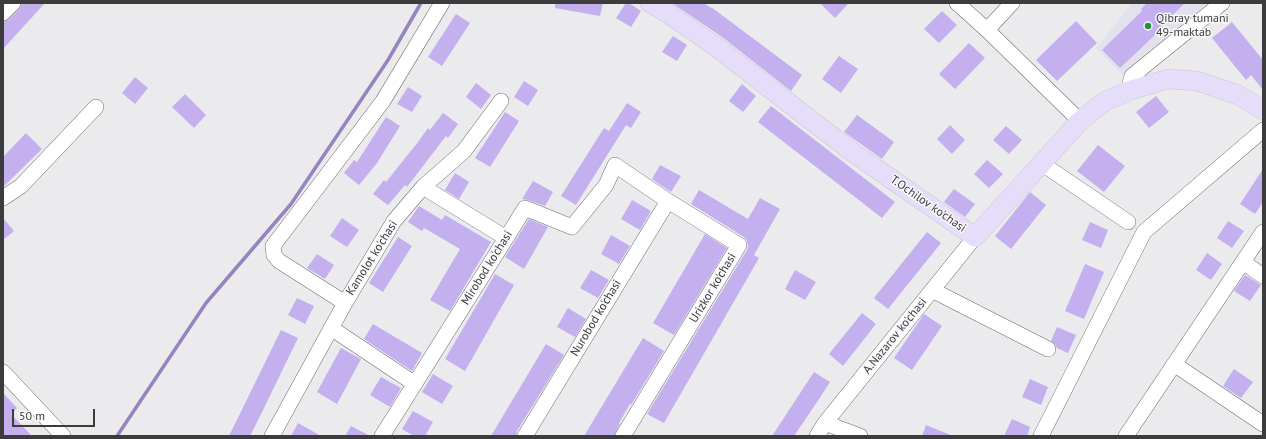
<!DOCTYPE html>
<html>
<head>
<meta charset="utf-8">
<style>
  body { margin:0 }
  #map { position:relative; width:1266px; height:439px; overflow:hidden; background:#ebebee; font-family:"PT Sans",sans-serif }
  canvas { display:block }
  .frame { position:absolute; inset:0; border:4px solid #3c3c3d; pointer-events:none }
  .scale { position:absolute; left:12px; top:409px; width:83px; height:18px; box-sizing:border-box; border:2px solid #3c3c3d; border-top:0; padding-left:5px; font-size:12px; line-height:14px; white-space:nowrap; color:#3c3c3d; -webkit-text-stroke:3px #f9f8fb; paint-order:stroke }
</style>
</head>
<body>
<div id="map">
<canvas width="1266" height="439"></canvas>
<div class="frame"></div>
<div class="scale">50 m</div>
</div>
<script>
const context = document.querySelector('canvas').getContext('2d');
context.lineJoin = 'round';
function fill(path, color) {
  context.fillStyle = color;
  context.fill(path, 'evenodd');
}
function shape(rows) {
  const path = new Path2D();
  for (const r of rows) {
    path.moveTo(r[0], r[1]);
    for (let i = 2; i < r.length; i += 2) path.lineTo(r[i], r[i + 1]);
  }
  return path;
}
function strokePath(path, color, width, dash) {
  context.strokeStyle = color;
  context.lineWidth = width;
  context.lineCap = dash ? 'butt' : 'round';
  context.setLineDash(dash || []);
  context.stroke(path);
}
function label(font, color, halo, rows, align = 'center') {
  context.font = font + ' "PT Sans",sans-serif';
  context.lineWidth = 3;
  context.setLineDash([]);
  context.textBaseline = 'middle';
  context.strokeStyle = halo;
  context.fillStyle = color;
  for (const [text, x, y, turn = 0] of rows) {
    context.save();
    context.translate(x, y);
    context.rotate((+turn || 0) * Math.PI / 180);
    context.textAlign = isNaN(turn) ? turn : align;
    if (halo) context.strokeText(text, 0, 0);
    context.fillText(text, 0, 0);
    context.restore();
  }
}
fill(shape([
  [1132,3,1209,3,1123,76,1096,48]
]), '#e4e1ec');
strokePath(shape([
  [117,436,206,303,291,204,388,60,421,3]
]), '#9783bf', 3.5);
fill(shape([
  [22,3,45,3,3,49,3,22,9,19,19,9],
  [555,3,603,3,600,16,555,8],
  [626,3,629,3,641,11,631,27,616,18],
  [672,3,704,3,711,8,711,7,802,75,791,91,722,37],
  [820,3,849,3,835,18],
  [1147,3,1185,3,1155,32,1156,34,1120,68,1102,50,1142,11,1141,9],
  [942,11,957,25,939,43,924,29],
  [456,14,470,23,442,66,428,57],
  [1076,21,1097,43,1057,81,1036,60],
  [1232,22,1263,60,1263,90,1251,75,1246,80,1212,38],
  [673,36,687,45,677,61,662,52],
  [969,43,985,58,955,89,939,74],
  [839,56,858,69,841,93,822,79],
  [135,77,148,88,135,104,122,93],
  [524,81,538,90,528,106,514,97],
  [476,83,491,95,481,109,466,97],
  [742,84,756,96,743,112,729,101],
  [408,87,422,96,412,112,397,104],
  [185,94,206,115,194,128,172,107],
  [1156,96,1169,112,1149,128,1136,112],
  [627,103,641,112,631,128,626,125,576,205,561,196,604,128,609,131],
  [771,106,895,202,882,218,758,122],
  [505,112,519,121,490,167,475,158],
  [443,113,458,124,448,138,446,136,407,187,405,185,388,205,373,194,384,180,386,182,418,142,428,128,430,130],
  [857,115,894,142,882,159,844,132],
  [386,117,400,126,377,163,359,185,344,173,354,160,357,162],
  [950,125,965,140,952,154,937,139],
  [1006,126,1022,140,1009,154,993,140],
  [26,133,42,149,3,187,3,157],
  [1098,145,1125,166,1104,192,1077,171],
  [987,160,1003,174,989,188,974,174],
  [660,165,681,176,671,192,652,179],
  [1263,169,1263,202,1255,214,1240,204],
  [455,173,469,182,459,199,445,190],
  [533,181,553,192,545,206,528,200,522,199],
  [954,189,975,204,965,217,944,202],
  [699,190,748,219,760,198,780,209,754,255,759,258,664,423,647,414,747,250,748,246,747,241,744,237,691,204],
  [1030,192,1046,205,1011,249,995,236],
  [632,200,651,211,640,230,621,219],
  [419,206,442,220,445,215,491,242,450,311,430,300,460,249,424,228,422,231,408,222],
  [3,218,14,231,3,240],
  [342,218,359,230,347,247,330,236],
  [529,219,548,227,524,269,505,257],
  [1228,221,1244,231,1232,248,1217,238],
  [1090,222,1108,230,1101,248,1082,240],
  [927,232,941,243,888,309,874,298],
  [705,234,727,248,674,335,653,323],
  [611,235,630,246,619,264,601,254],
  [398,237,412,246,383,292,369,283],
  [1207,253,1222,264,1211,280,1196,270],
  [317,254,334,265,325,279,307,268],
  [1085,264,1104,272,1084,319,1065,311],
  [591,270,609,280,598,298,580,288],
  [795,270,816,282,805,300,785,289],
  [495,274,514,285,465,371,445,359],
  [1245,275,1261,285,1250,301,1234,291],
  [297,298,314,306,305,324,288,315],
  [568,308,586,319,575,337,557,327],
  [862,313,876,324,843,366,829,354],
  [924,314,942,326,912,370,894,358],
  [373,324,422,353,412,371,364,339],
  [1057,327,1076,335,1068,353,1057,348,1055,344,1051,341],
  [281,330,298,338,264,408,250,436,229,436],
  [643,338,664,351,631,405,630,404,619,423,620,424,614,436,584,436],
  [546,344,564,355,517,431,516,436,491,436],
  [341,348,361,359,337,404,317,392],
  [1234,369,1253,382,1241,398,1223,386],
  [814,372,830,382,819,399,794,436,772,436],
  [433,374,453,386,442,404,422,392],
  [381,377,401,388,390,407,370,395],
  [1030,379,1048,387,1041,405,1022,397],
  [3,393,17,408,11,414,32,436,3,436],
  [413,411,433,422,425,436,414,436,402,429],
  [1012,419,1030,427,1027,436,1004,436],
  [298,423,321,436,291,436],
  [926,425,953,436,922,436],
  [351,426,370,436,345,436]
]), '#c4afef');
const minor = shape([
  [957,3,987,30,1080,121],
  [3,13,13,3],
  [987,30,1012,3],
  [1128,91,1132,76,1222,3],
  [1041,163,1128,222],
  [423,187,506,238],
  [3,198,21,186,96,107],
  [1243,262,1263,276],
  [932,290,1048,349],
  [345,303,279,261,274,255,273,246,383,101,442,3],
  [331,328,415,384],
  [1174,364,1263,424],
  [3,372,63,436],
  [825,423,860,436],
  [272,436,345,303,394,221,423,187,464,151,501,101],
  [382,436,525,208,572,227,606,185,615,165,668,201,739,245,623,436],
  [525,436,668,201],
  [817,436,825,423,975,237],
  [1041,436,1144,232,1263,130],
  [1126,436,1263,232]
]);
const major = shape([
  [650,3,666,12,715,46,851,151,975,237,1080,121,1104,102,1128,91,1168,79,1197,81,1238,95,1263,110]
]);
strokePath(minor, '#6d6c6f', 16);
strokePath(major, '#c8c8c9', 20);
strokePath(minor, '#fff', 15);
strokePath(major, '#e6ddfb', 19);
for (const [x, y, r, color] of [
  [1148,26,4,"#248e45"]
]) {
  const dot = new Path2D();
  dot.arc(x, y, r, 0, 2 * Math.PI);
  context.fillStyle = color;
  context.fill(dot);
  strokePath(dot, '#f9f8fb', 1.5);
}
label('12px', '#3c3c3d', '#f9f8fb', [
  ["Qibray tumani",1156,19],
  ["49-maktab",1156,33]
], 'left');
label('12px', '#3c3c3d', '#f9f8fb', [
  ["T.Ochilov ko'chasi",928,204,35],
  ["Kamolot ko'chasi",372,258,-58],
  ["Mirobod ko'chasi",487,268,-58],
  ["Urizkor ko'chasi",713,288,-59],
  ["Nurobod ko'chasi",596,318,-59],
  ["A.Nazarov ko'chasi",895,336,-51]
]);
</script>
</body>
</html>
